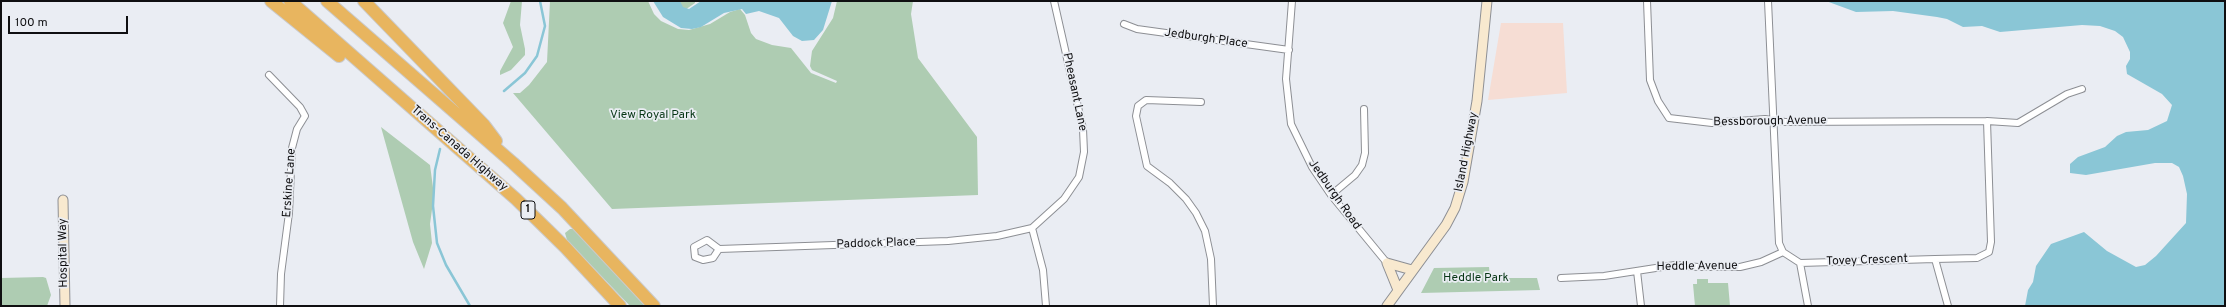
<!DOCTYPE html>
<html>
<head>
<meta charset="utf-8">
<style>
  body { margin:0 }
  #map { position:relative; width:2226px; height:307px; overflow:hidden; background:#eaedf3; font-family:Overpass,sans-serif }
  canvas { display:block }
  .frame { position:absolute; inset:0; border:2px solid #0f0f11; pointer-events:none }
  .scale { position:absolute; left:8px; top:16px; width:120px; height:18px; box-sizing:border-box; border:2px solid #0f0f11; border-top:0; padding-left:5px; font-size:12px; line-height:14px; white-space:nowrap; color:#0f0f11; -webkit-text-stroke:3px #eaedf3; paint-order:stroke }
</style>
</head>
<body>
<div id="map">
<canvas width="2226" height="307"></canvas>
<div class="frame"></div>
<div class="scale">100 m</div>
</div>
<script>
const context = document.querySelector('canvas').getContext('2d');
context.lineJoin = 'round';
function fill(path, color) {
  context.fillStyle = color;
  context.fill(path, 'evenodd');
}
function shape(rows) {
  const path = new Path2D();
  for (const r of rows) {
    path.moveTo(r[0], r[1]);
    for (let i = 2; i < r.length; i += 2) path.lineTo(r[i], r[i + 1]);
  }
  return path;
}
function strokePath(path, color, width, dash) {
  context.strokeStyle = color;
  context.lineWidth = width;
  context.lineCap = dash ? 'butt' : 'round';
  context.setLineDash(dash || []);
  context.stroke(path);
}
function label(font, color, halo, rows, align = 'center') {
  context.font = font + ' Overpass,sans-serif';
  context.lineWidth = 3.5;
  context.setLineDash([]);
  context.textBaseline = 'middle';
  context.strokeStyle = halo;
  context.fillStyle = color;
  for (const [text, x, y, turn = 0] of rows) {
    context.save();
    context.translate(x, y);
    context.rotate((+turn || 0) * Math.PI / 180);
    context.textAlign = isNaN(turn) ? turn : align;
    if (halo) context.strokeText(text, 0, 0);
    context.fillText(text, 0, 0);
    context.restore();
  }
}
fill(shape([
  [1501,23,1563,23,1567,93,1488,100]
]), '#f6ddd4');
fill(shape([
  [511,1,522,1,520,25,525,49,525,55,511,70,500,75,500,71,513,47,503,23],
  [550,1,648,1,654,14,661,21,678,29,689,30,710,24,730,12,740,9,745,15,751,33,756,39,772,45,791,48,811,73,836,83,837,81,812,70,810,66,812,51,833,18,837,1,913,1,911,14,918,58,977,137,978,195,612,209,513,93,520,93,529,85,547,62],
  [672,1,695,1,695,3,685,10],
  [381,127,430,165,434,195,430,224,432,243,424,269,413,242],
  [570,229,574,229,645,306,630,306,567,240,565,233],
  [1489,267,1490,278,1537,278,1540,290,1421,293,1434,268],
  [43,277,46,278,51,295,47,306,1,306,1,278],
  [1697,279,1708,279,1708,283,1728,283,1730,306,1695,306,1693,284,1697,284]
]), '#aeccb2');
fill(shape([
  [653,1,680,1,683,7,689,9,701,1,832,1,823,30,814,40,802,41,793,36,779,18,759,11,746,14,742,9,724,13,701,27,692,29,681,28,663,17],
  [1826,1,2225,1,2225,306,2025,306,2028,290,2033,282,2036,266,2051,244,2084,232,2107,251,2136,267,2145,265,2156,256,2186,223,2187,194,2183,176,2179,167,2172,163,2155,163,2086,175,2070,173,2070,164,2078,157,2105,147,2117,136,2126,132,2148,130,2167,121,2172,105,2162,94,2127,74,2126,66,2130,59,2130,52,2123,37,2115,31,2100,26,2082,25,2000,32,1982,26,1963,27,1947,19,1937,17,1893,11,1856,12]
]), '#8ac6d6');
strokePath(shape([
  [504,91,525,73,537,56,545,26,540,1],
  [440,149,435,170,433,206,437,243,446,265,470,306]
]), '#8ac6d6', 2.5);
const street = shape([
  [1292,1,1286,79,1291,124,1312,167,1331,195,1387,263],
  [1647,1,1650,80,1658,101,1669,118,1712,123,1765,119,1785,122,1987,121,2018,123,2067,94,2082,89],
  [1768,1,1779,243,1783,252,1800,263,1808,306],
  [1124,24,1137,29,1289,50],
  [269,75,300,107,305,116,297,129,292,148,289,213,281,274,280,306],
  [1201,102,1146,100,1138,106,1136,116,1147,166,1170,183,1186,199,1196,213,1205,231,1211,259,1213,306],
  [1331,195,1355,175,1362,165,1365,153,1364,109],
  [719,249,707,240,694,247,695,257,703,260,713,258,719,249,948,241,997,236,1032,228],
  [1935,259,1977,258,1989,252,1991,242,1987,121],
  [1800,263,1935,259,1948,306],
  [1637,271,1641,306],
  [1561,278,1604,276,1675,265,1698,267,1740,267,1761,262,1783,252],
  [1046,306,1043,270,1032,228,1064,199,1079,177,1084,152,1083,129,1054,1]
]);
const secondary = shape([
  [63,200,65,306],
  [1387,263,1398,290],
  [1387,263,1412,270],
  [1387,306,1446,225,1455,208,1463,182,1477,101,1487,1]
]);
const highway = shape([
  [271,1,339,56],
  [290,1,516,199,565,247,620,306],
  [327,1,513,163,562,208,654,306],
  [364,1,484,125,496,141]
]);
strokePath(street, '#8d8f94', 8);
strokePath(secondary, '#8d8f94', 11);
strokePath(highway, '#cacacb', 14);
strokePath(street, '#fff', 6);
strokePath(secondary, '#f8e9cf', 9);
strokePath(highway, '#e8b55f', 12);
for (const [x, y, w] of [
  [528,210,14]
]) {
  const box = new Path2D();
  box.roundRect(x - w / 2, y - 9, w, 18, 3);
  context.fillStyle = '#eaedf3';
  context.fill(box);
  strokePath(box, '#0f0f11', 1);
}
label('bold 11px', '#0f0f11', null, [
  ["1",528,210]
]);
label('12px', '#0f0f11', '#eaedf3', [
  ["Jedburgh Place",1206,39,8],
  ["Pheasant Lane",1074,92,78],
  ["Bessborough Avenue",1770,122,-1],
  ["Trans-Canada Highway",459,149,41],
  ["Island Highway",1467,152,-79],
  ["Erskine Lane",290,183,-86],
  ["Jedburgh Road",1334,195,55],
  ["Paddock Place",876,244,-2],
  ["Hospital Way",64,253,-91],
  ["Tovey Crescent",1867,261,-2],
  ["Heddle Avenue",1697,267,-1]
]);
label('12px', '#073615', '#eaedf3', [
  ["View Royal Park",653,116],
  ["Heddle Park",1476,279]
]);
</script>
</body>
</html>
